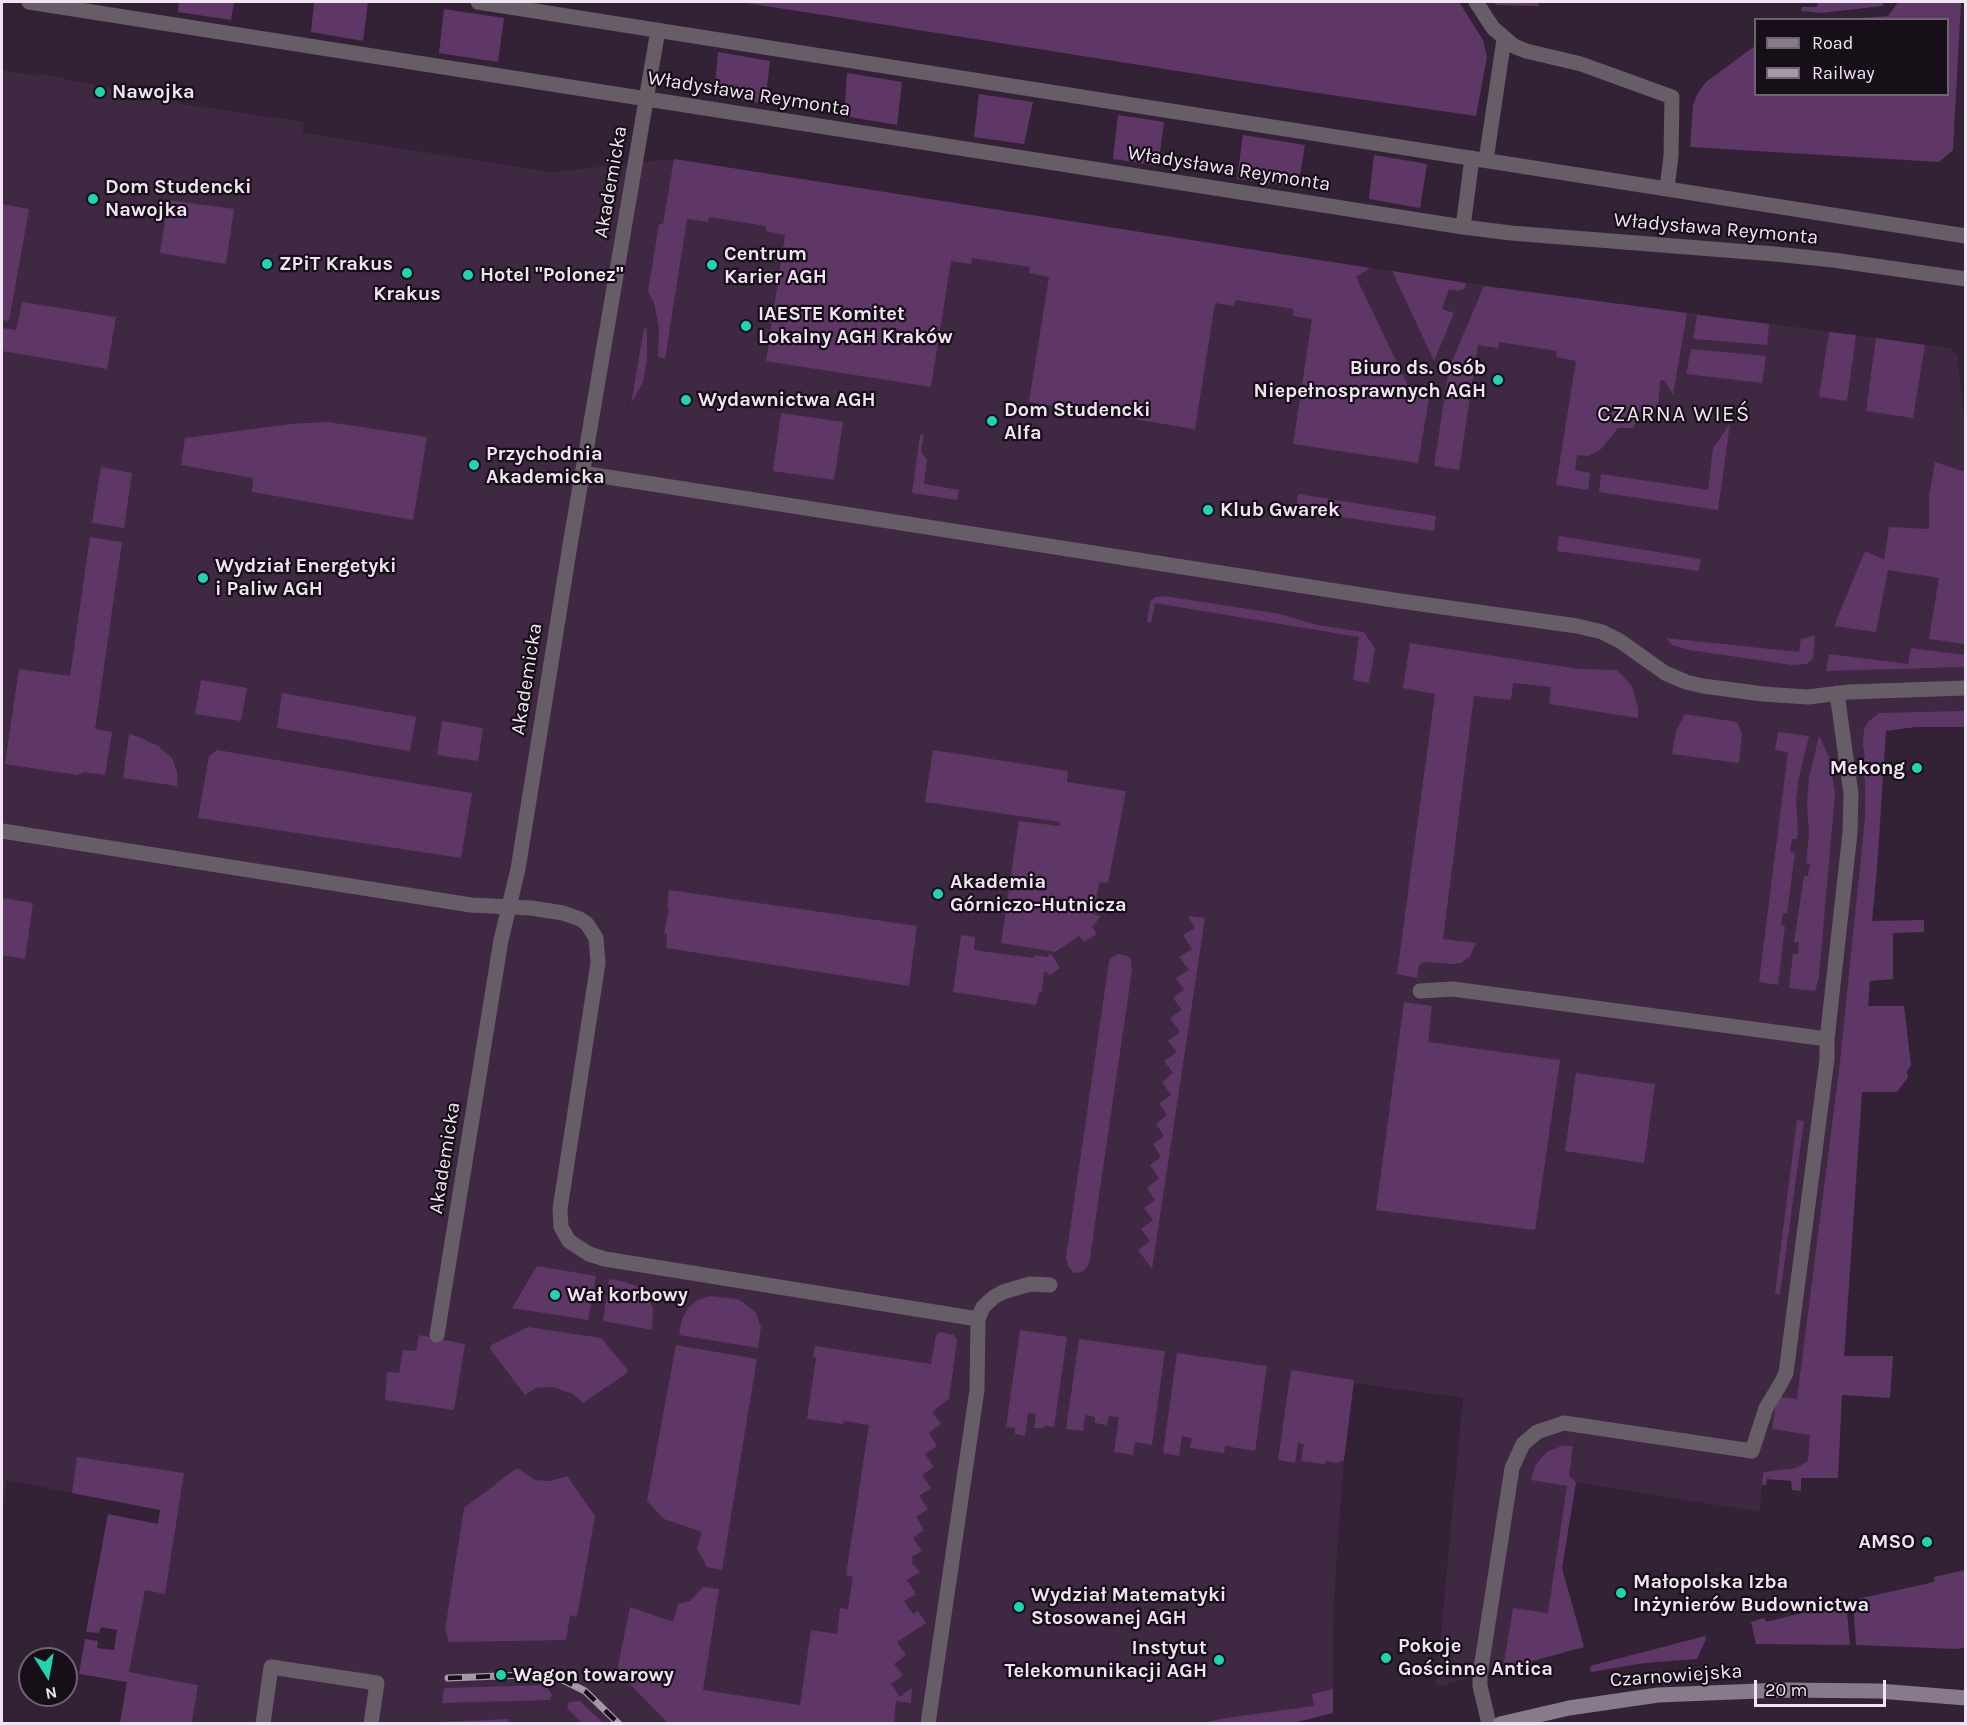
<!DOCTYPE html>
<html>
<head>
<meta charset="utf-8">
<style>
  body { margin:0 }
  #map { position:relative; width:1967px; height:1725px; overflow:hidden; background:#332236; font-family:Karla,sans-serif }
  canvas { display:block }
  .frame { position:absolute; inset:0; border:3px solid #f0e4f2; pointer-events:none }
  .legend { position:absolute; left:1754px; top:18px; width:195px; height:78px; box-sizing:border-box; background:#170f18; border:2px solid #6e646f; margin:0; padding:8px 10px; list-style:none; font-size:18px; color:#f0e4f2 }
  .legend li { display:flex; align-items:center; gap:12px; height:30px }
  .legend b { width:30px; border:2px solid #6e646f }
  .north { position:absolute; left:18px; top:1647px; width:60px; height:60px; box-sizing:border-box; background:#170f18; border:2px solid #6e646f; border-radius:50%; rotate:169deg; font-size:16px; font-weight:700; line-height:24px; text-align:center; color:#f0e4f2 }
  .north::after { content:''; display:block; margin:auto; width:21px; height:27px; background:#1ed5b0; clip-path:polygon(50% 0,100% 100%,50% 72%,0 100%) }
  .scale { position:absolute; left:1754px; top:1680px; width:132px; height:27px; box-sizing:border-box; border:3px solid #f0e4f2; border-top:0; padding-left:8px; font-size:18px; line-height:21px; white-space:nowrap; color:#f0e4f2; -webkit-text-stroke:4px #170f18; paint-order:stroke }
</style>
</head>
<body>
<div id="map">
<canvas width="1967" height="1725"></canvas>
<div class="frame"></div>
<ul class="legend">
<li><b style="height:8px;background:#877a8a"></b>Road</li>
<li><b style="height:8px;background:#a698a8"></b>Railway</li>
</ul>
<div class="north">N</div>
<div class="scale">20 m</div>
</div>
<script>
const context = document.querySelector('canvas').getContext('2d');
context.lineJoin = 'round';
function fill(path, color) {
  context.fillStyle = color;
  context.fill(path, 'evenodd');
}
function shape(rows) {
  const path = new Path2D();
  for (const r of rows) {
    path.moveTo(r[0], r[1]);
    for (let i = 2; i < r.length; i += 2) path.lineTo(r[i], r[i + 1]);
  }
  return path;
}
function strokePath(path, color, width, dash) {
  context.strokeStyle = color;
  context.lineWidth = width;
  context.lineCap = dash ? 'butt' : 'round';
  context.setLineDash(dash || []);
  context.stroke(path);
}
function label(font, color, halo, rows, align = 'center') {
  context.font = font + ' Karla,sans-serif';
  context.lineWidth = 4.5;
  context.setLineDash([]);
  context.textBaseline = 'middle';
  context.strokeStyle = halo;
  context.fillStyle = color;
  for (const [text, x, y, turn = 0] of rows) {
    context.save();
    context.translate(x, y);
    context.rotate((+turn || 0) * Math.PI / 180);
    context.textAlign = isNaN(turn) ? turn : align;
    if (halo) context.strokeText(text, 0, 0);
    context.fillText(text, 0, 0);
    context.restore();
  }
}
fill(shape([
  [2,70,38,76,39,73,65,78,65,80,150,93,182,104,304,122,303,133,551,172,674,159,1466,283,1951,348,1957,355,1966,434,1965,727,1915,727,1886,731,1877,868,1872,921,1869,992,1842,1395,1808,1462,1796,1468,1763,1472,1760,1512,1576,1482,1562,1568,1584,1647,1436,1687,1463,1398,1354,1383,1344,1460,1337,1551,1333,1627,1333,1713,1293,1723,192,1723,198,1685,129,1672,160,1510,7,1480,2,1508]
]), '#3e2842');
fill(shape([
  [179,2,234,2,231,20,178,12],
  [314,2,368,2,363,41,311,32],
  [741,2,1459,2,1483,40,1487,57,1476,116,1304,91],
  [1492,2,1539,2,1538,6,1497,5],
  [1818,2,1885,2,1882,6,1822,13,1801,11,1802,7,1817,7],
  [1898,2,1961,2,1953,150,1939,162,1690,147,1693,105,1698,93,1706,82,1755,46,1756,94,1948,94,1948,20,1850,19,1888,16],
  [444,9,504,18,498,62,439,53],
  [718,52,770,61,765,104,714,96],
  [847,73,902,82,897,125,844,116],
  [979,94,1033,102,1024,144,974,137],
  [1118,115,1164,122,1158,166,1113,159],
  [1243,135,1305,145,1298,187,1237,179],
  [1374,155,1427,164,1420,208,1369,199],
  [674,159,1370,268,1356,277,1411,392,1424,387,1429,399,1418,463,1293,444,1312,319,1293,316,1293,309,1236,300,1234,306,1215,303,1195,429,1029,402,1049,277,1029,273,1030,267,972,258,971,264,951,261,931,387,766,361,785,235,766,231,766,226,709,217,708,222,687,219,665,359,658,357,659,328,654,303,648,291,659,224,663,224],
  [168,200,234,209,226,264,160,253],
  [2,204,29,209,9,321,2,320],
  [1392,271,1466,283,1464,290,1460,289,1459,291,1449,289,1442,309,1454,313,1434,361],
  [1484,286,1687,313,1673,395,1664,380,1660,381,1658,411,1641,411,1635,414,1637,421,1633,428,1618,428,1601,449,1588,456,1577,455,1575,470,1590,473,1588,490,1556,485,1576,361,1556,357,1557,351,1499,342,1498,348,1478,345,1459,470,1434,466,1449,368],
  [22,302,116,317,107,369,2,351,2,328,16,330],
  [1697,315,1769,324,1767,345,1693,339],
  [644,328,647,329,647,358,643,382,631,404],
  [1829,332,1856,335,1847,401,1819,397],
  [1876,338,1925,345,1913,418,1866,411],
  [1691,349,1766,356,1762,383,1686,374],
  [781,413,843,422,834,480,773,471],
  [328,422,427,437,413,520,252,492,253,478,181,465,185,438,291,424],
  [1730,424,1718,510,1599,492,1601,474,1708,490,1713,448],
  [920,435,924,435,921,451,927,460,924,484,959,490,957,500,912,493],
  [1935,462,1965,472,1965,644,1929,639,1939,578,1888,570,1876,632,1834,626,1865,551,1884,560,1889,527,1929,529,1929,497],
  [101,467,132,473,124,528,92,523],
  [1298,494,1436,516,1434,531,1296,510],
  [1559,536,1701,559,1699,571,1557,551],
  [90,537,122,542,95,729,112,732,105,775,84,772,77,775,5,764,19,669,70,676],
  [1164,596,1280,614,1317,625,1364,632,1375,649,1369,683,1353,680,1359,637,1155,603,1151,623,1147,622,1150,602,1155,597],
  [1812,636,1815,636,1813,659,1806,664,1792,665,1689,650,1672,645,1666,638,1799,652,1801,639],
  [1410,643,1579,669,1617,670,1632,686,1638,708,1638,718,1549,704,1551,687,1513,683,1511,700,1474,696,1443,939,1476,943,1470,956,1461,963,1452,964,1424,962,1419,965,1417,978,1397,974,1435,694,1403,688],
  [1911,648,1965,655,1965,667,1826,671,1829,654,1908,664],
  [201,680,247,688,241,721,195,714],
  [282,693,416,717,410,751,277,728],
  [1965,711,1965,727,1915,727,1886,731,1877,868,1872,921,1924,920,1924,932,1893,933,1893,979,1870,981,1868,1006,1904,1006,1911,1065,1907,1072,1908,1077,1897,1092,1862,1092,1844,1356,1893,1356,1890,1398,1842,1395,1838,1478,1801,1478,1801,1491,1792,1490,1791,1481,1767,1479,1766,1485,1762,1485,1763,1472,1796,1468,1808,1461,1810,1435,1772,1429,1776,1403,1781,1397,1797,1399,1840,1062,1865,817,1865,782,1861,759,1865,757,1863,745,1864,729,1868,722,1879,713],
  [1685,714,1737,722,1742,734,1739,763,1672,754,1676,731],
  [442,721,483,728,478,761,437,755],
  [1778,732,1809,736,1799,777,1796,800,1798,834,1797,839,1792,839,1790,852,1795,853,1787,913,1783,913,1781,925,1785,926,1778,985,1759,982,1788,752,1775,750],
  [129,734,139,737,158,746,172,758,177,772,177,786,123,778],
  [1819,736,1829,757,1835,793,1819,977,1815,991,1789,988,1793,954,1798,954,1799,942,1794,942,1804,876,1808,876,1810,864,1806,863,1809,835,1807,803,1809,778],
  [217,750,472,793,461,858,198,818,209,756],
  [933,750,1068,771,1067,782,1126,791,1108,883,1099,882,1094,914,1101,916,1092,927,1097,934,1084,942,1079,936,1055,952,1001,943,1019,821,1059,826,1060,822,925,802],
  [669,890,917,926,909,986,666,948,667,934,664,934,669,909,667,908],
  [2,898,33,903,25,959,2,955],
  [1188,916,1205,918,1152,1269,1138,1250,1150,1241,1141,1229,1153,1220,1144,1208,1155,1200,1147,1188,1159,1178,1150,1165,1161,1157,1153,1144,1164,1136,1156,1124,1167,1115,1159,1103,1171,1095,1162,1082,1173,1073,1164,1061,1177,1052,1168,1041,1180,1032,1170,1018,1182,1010,1173,998,1184,990,1176,978,1189,970,1179,957,1192,949,1183,935,1195,928],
  [961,935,975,937,974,950,1033,958,1034,955,1048,957,1049,954,1051,954,1060,968,1050,975,1044,971,1042,992,1039,992,1036,1005,953,992],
  [1118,954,1128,956,1131,960,1132,970,1089,1264,1084,1271,1077,1273,1073,1272,1068,1266,1066,1257,1109,962,1111,958],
  [1404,1002,1432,1006,1428,1042,1560,1060,1535,1230,1376,1210],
  [1576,1073,1655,1084,1644,1163,1565,1151],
  [1797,1120,1804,1121,1780,1294,1775,1294],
  [537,1266,596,1276,588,1320,512,1308],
  [609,1279,625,1282,636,1286,645,1294,653,1307,652,1330,603,1321],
  [710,1296,737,1299,743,1302,756,1313,761,1327,758,1348,679,1335,682,1319,688,1308,698,1300],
  [528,1327,601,1338,628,1370,627,1373,583,1403,573,1394,553,1387,536,1388,525,1395,490,1349,491,1345],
  [1020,1330,1067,1337,1054,1427,1044,1426,1044,1428,1034,1428,1036,1414,1028,1413,1025,1436,1015,1434,1015,1428,1006,1427],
  [940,1332,954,1335,957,1340,949,1399,932,1412,941,1424,929,1433,937,1446,925,1454,934,1467,922,1475,931,1488,919,1496,928,1509,916,1517,924,1530,913,1538,922,1551,911,1557,913,1560,911,1562,920,1572,907,1580,916,1594,904,1601,913,1614,918,1611,926,1623,897,1642,906,1655,894,1664,903,1675,891,1684,900,1697,912,1688,911,1703,896,1701,894,1723,668,1723,617,1671,630,1607,673,1622,678,1604,690,1601,703,1587,719,1589,703,1690,800,1705,811,1630,837,1634,840,1608,848,1609,853,1577,846,1575,869,1425,844,1421,843,1424,807,1419,816,1358,813,1357,815,1346,931,1364,936,1335],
  [419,1335,465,1344,454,1410,385,1400,387,1372,399,1373,403,1350,416,1351],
  [1079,1339,1165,1351,1152,1445,1135,1442,1133,1455,1114,1452,1119,1417,1109,1416,1107,1425,1095,1423,1095,1417,1085,1415,1083,1431,1066,1429],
  [676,1345,757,1359,722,1570,707,1567,697,1549,702,1532,664,1519,647,1501],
  [1177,1353,1267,1366,1255,1451,1225,1446,1224,1453,1190,1448,1192,1438,1182,1436,1179,1456,1163,1453],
  [1291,1370,1354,1380,1344,1460,1337,1463,1325,1461,1325,1464,1301,1461,1304,1444,1298,1443,1295,1463,1278,1460],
  [1562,1446,1573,1446,1569,1476,1576,1482,1562,1568,1584,1647,1503,1669,1513,1608,1548,1613,1567,1486,1531,1480,1535,1466,1542,1457,1548,1451],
  [77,1457,184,1473,165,1594,145,1590,129,1672,198,1685,192,1723,120,1723,127,1682,79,1674,85,1639,98,1641,97,1648,114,1650,117,1630,101,1627,99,1633,86,1632,108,1514,158,1524,160,1510,72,1493],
  [517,1468,535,1480,550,1481,567,1476,595,1516,577,1617,570,1615,566,1640,449,1642,445,1630,464,1508],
  [1965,1570,1965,1647,1957,1649,1856,1645,1853,1600,1934,1582,1934,1577],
  [1846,1602,1850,1645,1756,1644,1751,1622,1764,1618,1766,1622],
  [1705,1636,1706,1639,1697,1659,1645,1663,1591,1672,1590,1666],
  [546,1685,552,1695,550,1700,442,1703,444,1688],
  [1333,1689,1333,1713,1293,1723,1204,1723,1225,1718,1314,1706,1312,1694],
  [579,1701,582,1703,603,1723,582,1723,567,1708,569,1702],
  [509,1719,508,1723,439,1723,439,1722]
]), '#5f3766');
strokePath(shape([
  [1476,2,1493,28,1514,46,1526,51,1581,64,1672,97,1671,156,1667,188],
  [1486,160,1504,39],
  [582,473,1400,601,1577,626,1602,632,1620,641,1665,673,1686,682,1703,686,1763,694,1808,697,1849,692,1966,688],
  [2,831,471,905,531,908,563,913,580,919,587,924,596,938,598,963,560,1209,561,1227,569,1241,589,1254,605,1259,978,1319],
  [1420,991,1453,989,1827,1039],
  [437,1335,501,940,518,869,570,545],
  [263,1724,271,1667,377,1683,371,1724],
  [928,1724,977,1390,978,1319,983,1307,994,1297,1003,1292,1030,1284,1050,1285],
  [1489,1724,1480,1686,1480,1675,1512,1468,1523,1444,1537,1432,1564,1423,1752,1451,1766,1408,1781,1383,1786,1373,1827,1059,1827,1039,1850,833,1851,794,1837,693]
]), '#665d67', 15);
strokePath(shape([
  [29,2,1463,227,1511,233,1775,254,1833,260,1966,279],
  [478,2,1966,236],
  [1463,227,1472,158],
  [570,545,658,30]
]), '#665d67', 15);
strokePath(shape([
  [1500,1724,1569,1708,1658,1695,1784,1690,1879,1691,1966,1698]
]), '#877a8a', 15);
const rail = shape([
  [448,1678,525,1675,549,1676,565,1681,585,1691,619,1724]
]);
strokePath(rail, '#a698a8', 7);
strokePath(rail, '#170f18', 4.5, [14]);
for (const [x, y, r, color] of [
  [100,92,6,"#1ed5b0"],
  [93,199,6,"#1ed5b0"],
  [267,264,6,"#1ed5b0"],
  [712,265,6,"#1ed5b0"],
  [407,273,6,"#1ed5b0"],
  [468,275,6,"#1ed5b0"],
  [746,326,6,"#1ed5b0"],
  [1498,380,6,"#1ed5b0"],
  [686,400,6,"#1ed5b0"],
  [992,421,6,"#1ed5b0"],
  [474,465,6,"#1ed5b0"],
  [1208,510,6,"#1ed5b0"],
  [203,578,6,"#1ed5b0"],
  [1917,768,6,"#1ed5b0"],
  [938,894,6,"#1ed5b0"],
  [555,1295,6,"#1ed5b0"],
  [1927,1542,6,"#1ed5b0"],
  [1621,1593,6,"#1ed5b0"],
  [1019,1607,6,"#1ed5b0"],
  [1386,1658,6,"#1ed5b0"],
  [1219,1660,6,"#1ed5b0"],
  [501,1675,6,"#1ed5b0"]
]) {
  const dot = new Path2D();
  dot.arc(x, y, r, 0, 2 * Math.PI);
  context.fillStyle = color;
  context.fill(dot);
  strokePath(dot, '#170f18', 2);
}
label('bold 20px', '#f0e4f2', '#170f18', [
  ["Nawojka",112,92],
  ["Dom Studencki",105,187],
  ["Nawojka",105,210],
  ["Centrum",724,254],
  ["Karier AGH",724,277],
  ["ZPiT Krakus",279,264],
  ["Hotel \"Polonez\"",480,275],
  ["Krakus",407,294,"center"],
  ["IAESTE Komitet",758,314],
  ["Lokalny AGH Kraków",758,337],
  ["Biuro ds. Osób",1486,368,"right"],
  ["Niepełnosprawnych AGH",1486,391,"right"],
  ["Wydawnictwa AGH",698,400],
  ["Dom Studencki",1004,410],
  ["Alfa",1004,433],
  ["Przychodnia",486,454],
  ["Akademicka",486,477],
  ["Klub Gwarek",1220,510],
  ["Wydział Energetyki",215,566],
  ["i Paliw AGH",215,589],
  ["Mekong",1905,768,"right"],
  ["Akademia",950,882],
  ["Górniczo-Hutnicza",950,905],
  ["Wał korbowy",567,1295],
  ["AMSO",1915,1542,"right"],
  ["Małopolska Izba",1633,1582],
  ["Inżynierów Budownictwa",1633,1605],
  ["Wydział Matematyki",1031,1595],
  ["Stosowanej AGH",1031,1618],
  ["Pokoje",1398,1646],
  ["Gościnne Antica",1398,1669],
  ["Instytut",1207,1648,"right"],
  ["Telekomunikacji AGH",1207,1671,"right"],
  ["Wagon towarowy",513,1675]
], 'left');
label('20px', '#f0e4f2', '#170f18', [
  ["Władysława Reymonta",749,94,9],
  ["Władysława Reymonta",1229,169,9],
  ["Akademicka",611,182,-80],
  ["Władysława Reymonta",1716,229,5],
  ["Akademicka",527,679,-81],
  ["Akademicka",445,1158,-81],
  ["Czarnowiejska",1676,1676,-4]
]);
context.letterSpacing = '1.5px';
label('22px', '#f0e4f2', '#170f18', [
  ["CZARNA WIEŚ",1674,415]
]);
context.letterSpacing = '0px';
</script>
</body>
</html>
